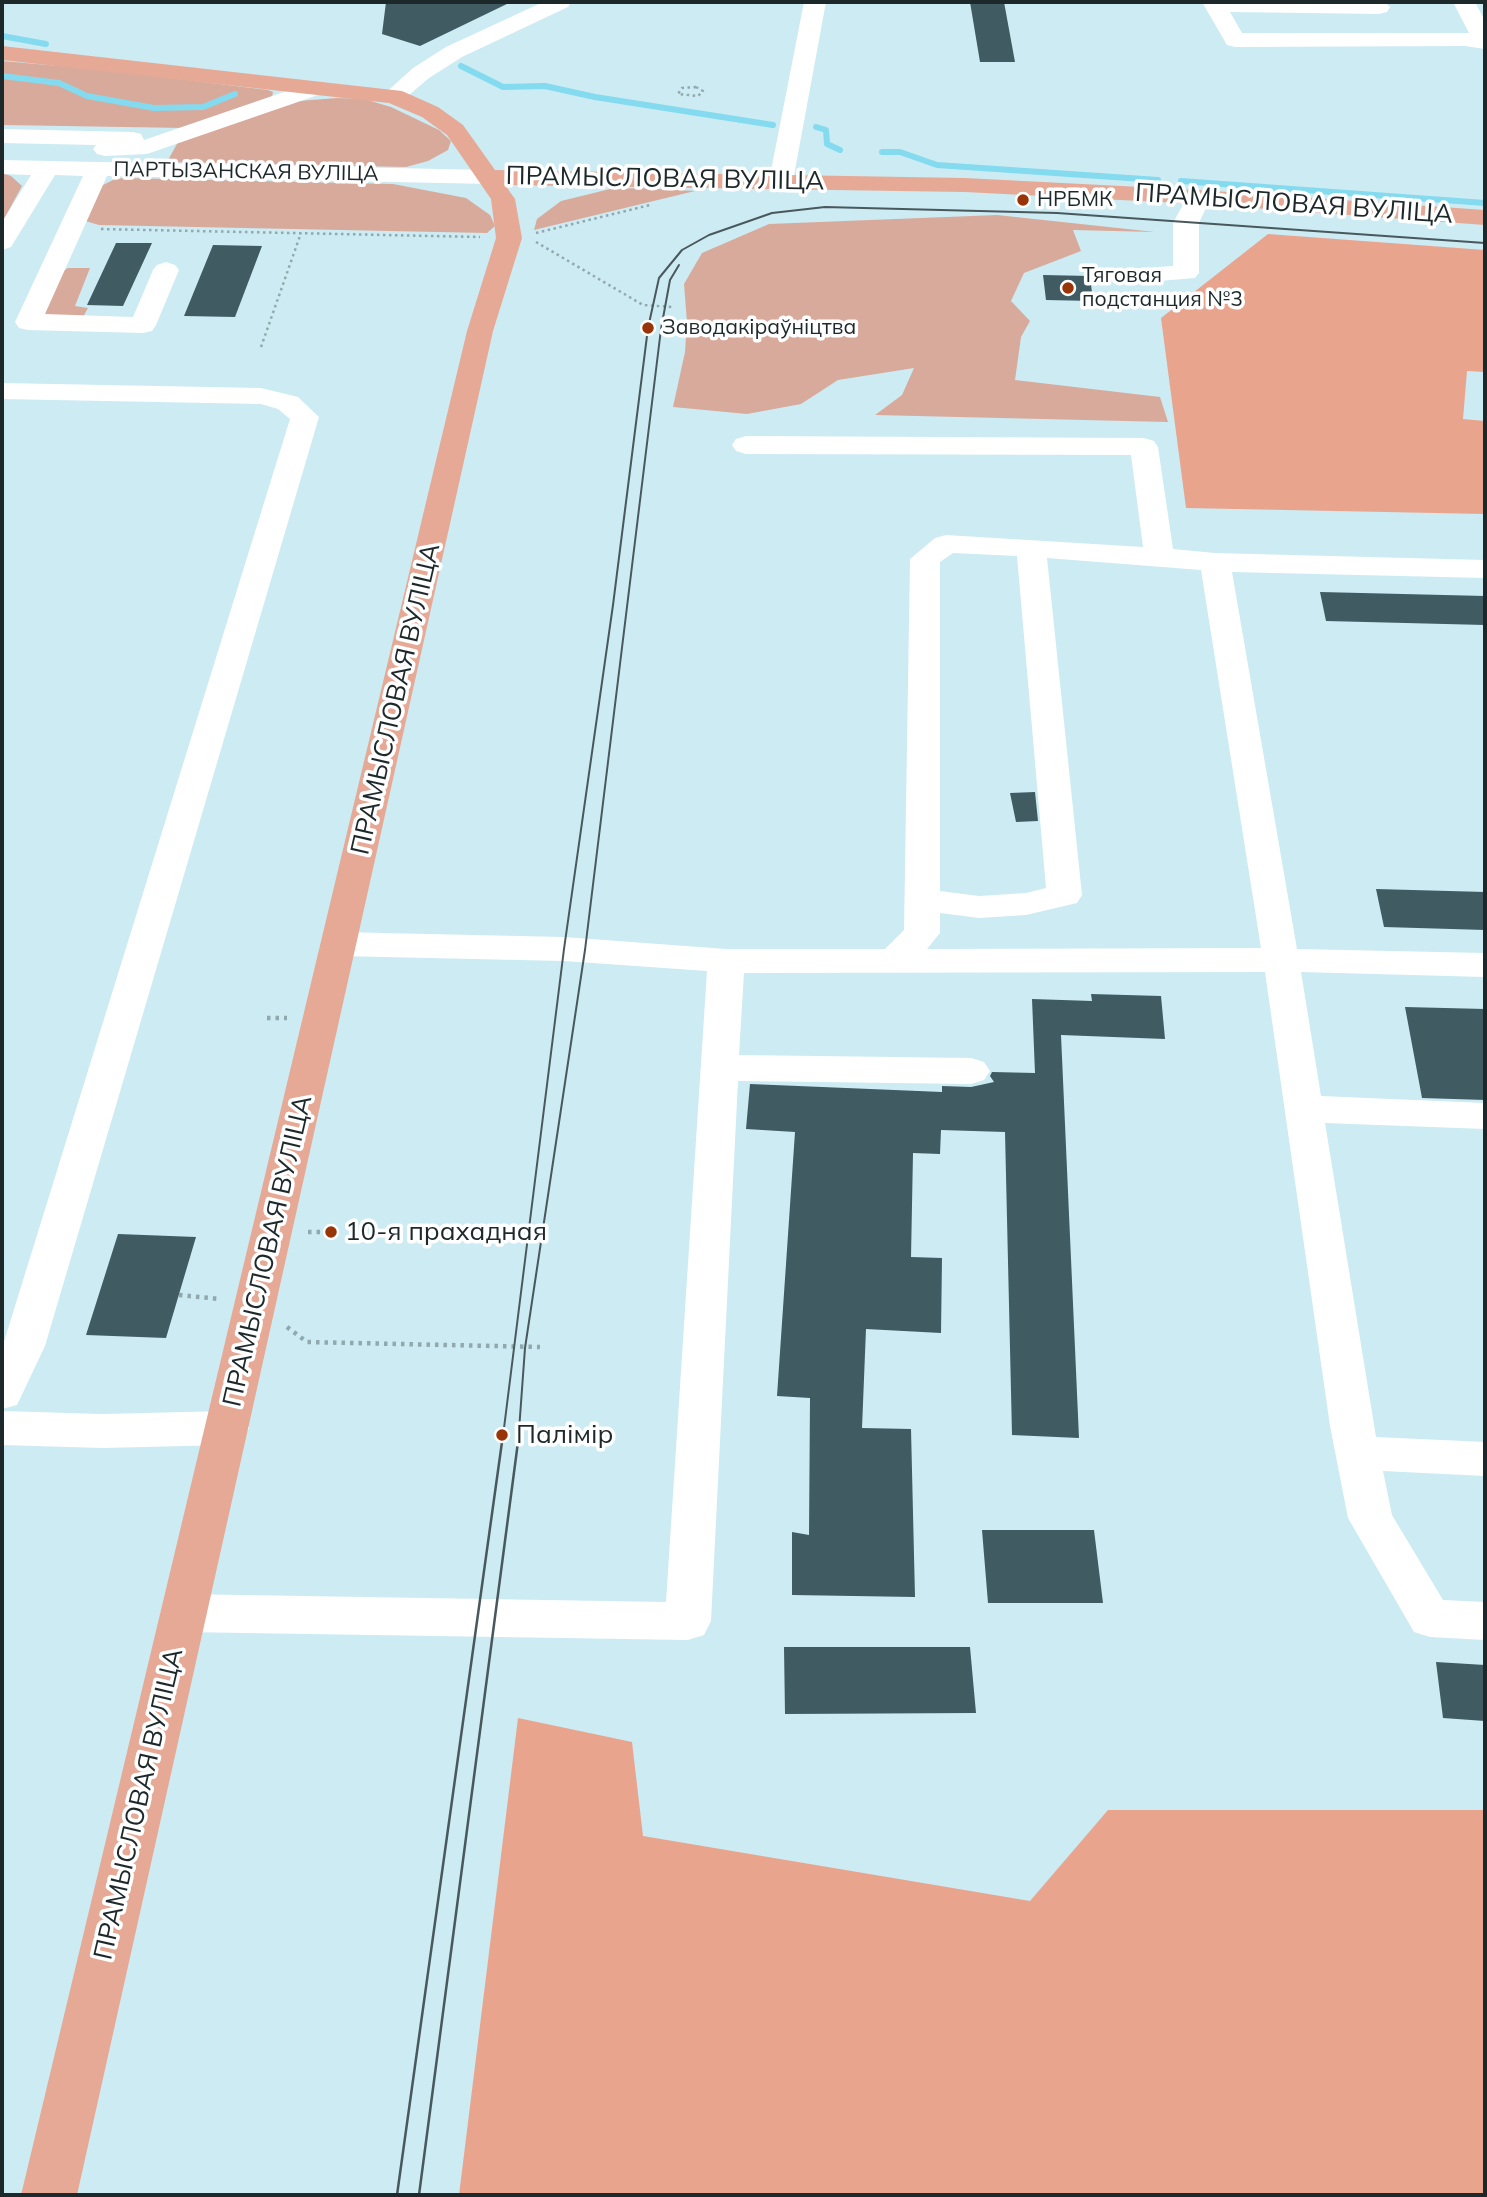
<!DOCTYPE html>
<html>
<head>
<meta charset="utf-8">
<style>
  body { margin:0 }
  #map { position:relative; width:1487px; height:2197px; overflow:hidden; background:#cdebf3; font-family:Mulish,sans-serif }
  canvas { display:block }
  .frame { position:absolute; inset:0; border:4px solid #1d282b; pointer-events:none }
</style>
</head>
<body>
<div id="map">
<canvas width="1487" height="2197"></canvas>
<div class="frame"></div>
</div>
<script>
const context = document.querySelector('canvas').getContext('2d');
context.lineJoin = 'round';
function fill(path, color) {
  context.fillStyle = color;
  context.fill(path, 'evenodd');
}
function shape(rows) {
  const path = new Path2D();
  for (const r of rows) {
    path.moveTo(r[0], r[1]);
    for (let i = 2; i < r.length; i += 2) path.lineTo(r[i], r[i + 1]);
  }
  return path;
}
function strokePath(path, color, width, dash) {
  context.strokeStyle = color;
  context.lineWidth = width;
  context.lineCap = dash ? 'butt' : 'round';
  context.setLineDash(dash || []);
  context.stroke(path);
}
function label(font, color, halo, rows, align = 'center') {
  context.font = font + ' Mulish,sans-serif';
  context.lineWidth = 7;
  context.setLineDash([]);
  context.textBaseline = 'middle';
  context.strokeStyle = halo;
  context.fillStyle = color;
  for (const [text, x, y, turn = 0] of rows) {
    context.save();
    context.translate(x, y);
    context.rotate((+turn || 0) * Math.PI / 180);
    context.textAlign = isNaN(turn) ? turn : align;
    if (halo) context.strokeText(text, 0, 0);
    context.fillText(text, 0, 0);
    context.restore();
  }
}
fill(shape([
  [2,61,105,70,268,90,273,92,272,97,185,128,2,125],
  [337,98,364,99,391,107,439,130,451,141,448,150,428,161,406,167,167,162,178,142,299,101],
  [2,173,11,176,22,186,3,221],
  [122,178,393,184,466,198,490,215,495,226,487,233,99,225,82,220,99,187,113,180],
  [642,188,695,191,534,230,537,219,561,201,610,189],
  [997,215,1155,232,1073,230,1081,251,1024,273,1011,301,1030,321,1021,337,1015,380,1160,397,1168,422,875,415,902,395,914,368,838,380,801,404,747,414,673,407,685,352,687,322,684,284,702,253,769,224],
  [68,268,90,268,75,306,88,308,82,319,47,316,42,310,61,272]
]), '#d8aa9b');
fill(shape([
  [1268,234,1485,250,1485,372,1467,371,1463,419,1485,421,1485,514,1186,508,1161,318],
  [518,1718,632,1742,643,1836,1030,1901,1108,1810,1485,1810,1485,2195,459,2195]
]), '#e9a48e');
strokePath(shape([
  [2,36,46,44],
  [461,66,503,87,545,86,595,97,773,125],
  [2,76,59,83,87,96,154,108,203,107,235,94],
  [816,127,826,130,827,144,840,150],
  [882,152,900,152,937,165,1158,180],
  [1181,181,1485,203]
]), '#84daee', 6);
fill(shape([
  [386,2,511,2,420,46,382,34],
  [970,2,1004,2,1015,62,980,62],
  [116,243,152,243,123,306,87,305],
  [213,245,262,246,235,317,184,316],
  [1043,275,1090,276,1093,301,1046,300],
  [1320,592,1485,596,1485,625,1326,621],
  [1035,792,1038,821,1016,822,1010,793],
  [1376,889,1485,892,1485,930,1384,927],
  [1091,994,1161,996,1165,1039,1061,1035,1079,1438,1012,1435,1005,1132,941,1130,940,1154,913,1153,911,1257,942,1258,941,1333,866,1329,862,1428,911,1429,915,1597,792,1595,792,1532,809,1535,810,1398,777,1396,795,1132,746,1129,750,1084,942,1092,942,1086,971,1087,994,1082,990,1076,992,1072,1035,1073,1032,999,1092,1001],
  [1405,1007,1485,1009,1485,1100,1422,1098],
  [118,1234,196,1237,166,1338,86,1335],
  [982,1530,1094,1530,1103,1603,988,1603],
  [784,1647,970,1647,976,1713,785,1714],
  [1436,1662,1485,1665,1485,1721,1443,1718]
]), '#405b62');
strokePath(shape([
  [696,87,703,91,698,96,678,94,682,88,696,87],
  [101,229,480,237],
  [536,233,650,205],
  [536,242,643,305,672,307],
  [261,347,301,233]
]), '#90a8ae', 2.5, [2.5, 3.5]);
strokePath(shape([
  [267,1018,287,1018],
  [308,1232,331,1232],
  [179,1295,220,1299],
  [287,1327,307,1342,540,1347]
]), '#90a8ae', 4.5, [3.5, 5]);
fill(shape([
  [543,2,571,2,568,7,462,57,429,78,402,101,394,103,386,101,382,96,413,68,446,47,543,2],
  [804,2,826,2,793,181,790,186,781,188,772,186,769,181,804,2],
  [1202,2,1384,2,1390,7,1387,12,1379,14,1230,12,1242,33,1469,33,1453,2,1475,2,1485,21,1485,49,1465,46,1235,47,1227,45,1202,2],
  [313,82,321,84,325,89,321,94,147,154,105,156,97,154,93,149,96,145,2,143,2,129,133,132,141,134,144,140,313,82],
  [2,160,490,170,499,172,502,177,499,182,490,184,107,176,45,314,133,317,153,270,157,265,166,262,175,265,179,270,156,325,152,331,143,333,28,330,19,328,15,322,83,176,55,175,11,247,2,250,2,222,31,175,2,174,2,160],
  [1199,190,1208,192,1211,197,1199,223,1199,273,1195,278,1122,284,1113,282,1109,276,1113,270,1173,266,1173,223,1190,192,1199,190],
  [2,383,261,388,298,397,319,417,45,1346,17,1405,2,1409,2,1348,290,419,278,409,261,404,2,399,2,383],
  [746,436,1144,438,1154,441,1158,447,1173,549,1215,553,1485,560,1485,578,1232,572,1297,949,1485,953,1485,977,1301,972,1321,1096,1485,1103,1485,1129,1325,1123,1376,1437,1485,1442,1485,1476,1383,1471,1392,1515,1443,1600,1485,1602,1485,1640,1430,1637,1414,1632,1348,1518,1330,1426,1265,972,744,973,739,1055,971,1058,984,1062,990,1071,984,1080,971,1084,738,1081,711,1621,704,1635,688,1640,183,1632,167,1626,160,1613,167,1600,183,1594,666,1602,707,971,564,961,339,956,326,952,321,944,326,936,339,932,564,937,726,949,885,949,904,930,910,559,935,538,946,535,1143,547,1131,455,746,454,736,451,732,445,736,439,746,436],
  [953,553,1017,556,1046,888,1026,893,979,896,940,891,940,562,953,553],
  [1047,558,1201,570,1261,948,927,949,940,933,940,913,979,918,1026,915,1077,903,1082,895,1047,558],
  [2,1411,102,1414,227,1411,242,1416,249,1428,242,1440,227,1445,102,1448,2,1445,2,1411]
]), '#fff');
fill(shape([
  [2,46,402,91,438,107,463,125,495,170,965,178,1199,190,1485,210,1485,225,1199,204,965,192,505,185,515,199,522,238,493,331,77,2195,21,2195,467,331,496,238,491,199,447,135,422,117,389,103,2,60,2,46]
]), '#e6a995');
strokePath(shape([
  [502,1444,564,949,613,605,648,328,659,278,682,250,709,235,772,213,825,207,1057,213,1485,243],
  [518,1444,525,1348,585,950,661,329,670,280,679,265]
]), '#49585d', 2);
strokePath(shape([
  [397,2195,502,1442],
  [419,2195,518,1442]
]), '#49585d', 2.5);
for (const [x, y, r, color] of [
  [1023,200,7,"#993308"],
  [1068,288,7,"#993308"],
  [648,328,7,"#993308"],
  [331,1232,7,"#993308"],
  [502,1435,7,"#993308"]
]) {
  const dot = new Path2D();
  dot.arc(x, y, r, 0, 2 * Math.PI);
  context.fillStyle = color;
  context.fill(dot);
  strokePath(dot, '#fff', 2.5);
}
label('21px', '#1d282b', '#fff', [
  ["ПАРТЫЗАНСКАЯ ВУЛІЦА",246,172,1]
]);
label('21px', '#1d282b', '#fff', [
  ["НРБМК",1037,200],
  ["Тяговая",1082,276],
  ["подстанция №3",1082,300],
  ["Заводакіраўніцтва",662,328]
], 'left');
label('26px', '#1d282b', '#fff', [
  ["ПРАМЫСЛОВАЯ ВУЛІЦА",665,179,1],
  ["ПРАМЫСЛОВАЯ ВУЛІЦА",1294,204,4],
  ["ПРАМЫСЛОВАЯ ВУЛІЦА",396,699,-77],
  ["ПРАМЫСЛОВАЯ ВУЛІЦА",268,1251,-77],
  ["ПРАМЫСЛОВАЯ ВУЛІЦА",139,1804,-77]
]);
label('26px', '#1d282b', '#fff', [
  ["10-я прахадная",345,1232],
  ["Палімір",516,1435]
], 'left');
</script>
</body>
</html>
